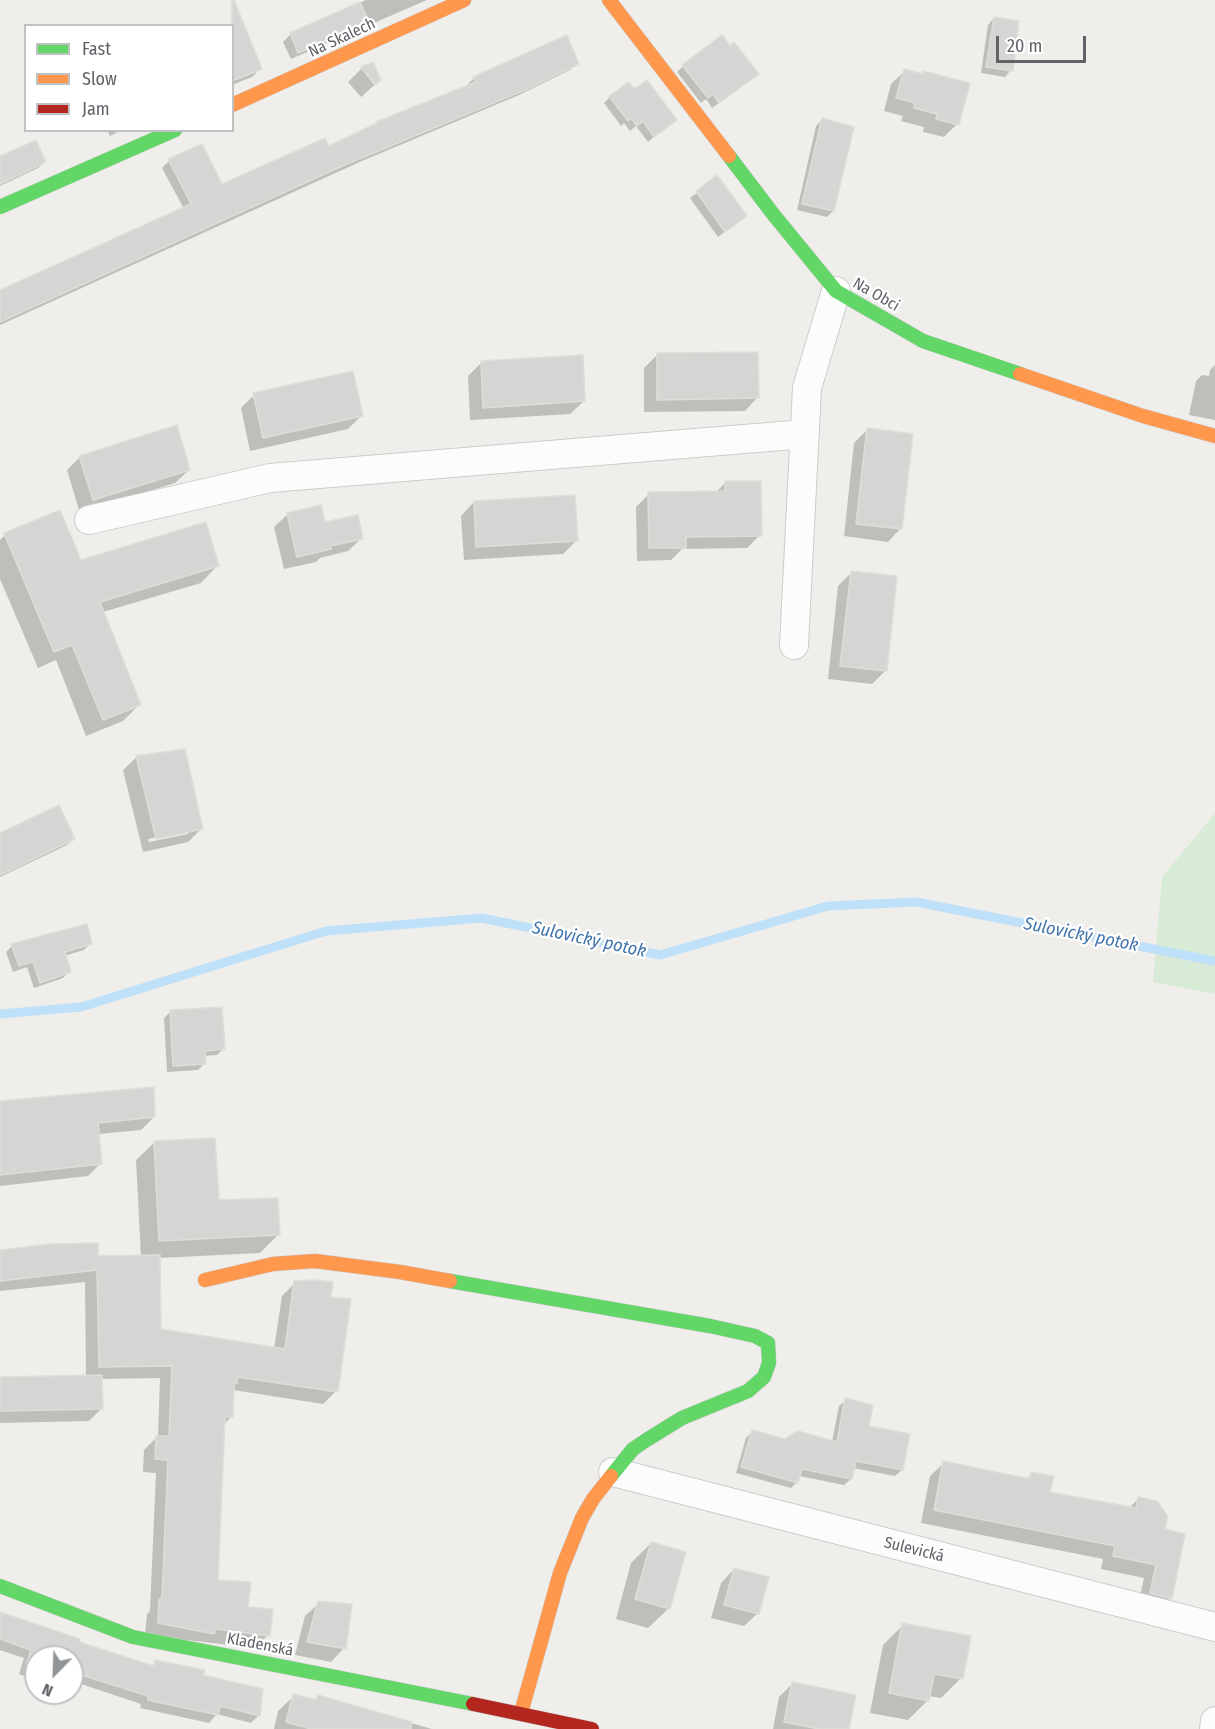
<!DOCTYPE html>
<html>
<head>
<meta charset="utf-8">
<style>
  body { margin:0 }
  #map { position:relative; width:1215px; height:1729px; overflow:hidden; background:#efeeea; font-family:"Fira Sans Condensed",sans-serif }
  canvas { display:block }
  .legend { position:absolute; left:24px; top:24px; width:210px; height:108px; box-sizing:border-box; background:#fff; border:2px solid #bfc1c3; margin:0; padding:8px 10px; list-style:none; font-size:18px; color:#5f6368 }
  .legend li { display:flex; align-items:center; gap:12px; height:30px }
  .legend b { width:30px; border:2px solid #bfc1c3 }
  .north { position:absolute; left:24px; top:1645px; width:60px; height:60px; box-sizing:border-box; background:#fff; border:2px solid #bfc1c3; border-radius:50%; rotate:203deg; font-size:16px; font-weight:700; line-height:24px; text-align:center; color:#5f6368 }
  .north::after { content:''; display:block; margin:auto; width:21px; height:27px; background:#919496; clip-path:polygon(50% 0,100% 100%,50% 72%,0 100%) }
  .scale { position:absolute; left:996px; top:36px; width:90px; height:27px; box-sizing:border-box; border:3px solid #5f6368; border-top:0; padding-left:8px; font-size:18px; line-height:21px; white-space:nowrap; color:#5f6368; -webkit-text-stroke:4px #fff; paint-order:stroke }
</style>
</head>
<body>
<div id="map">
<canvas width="1215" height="1729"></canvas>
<ul class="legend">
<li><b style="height:8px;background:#63d668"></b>Fast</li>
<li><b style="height:8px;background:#ff974d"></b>Slow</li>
<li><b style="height:8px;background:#b3261e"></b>Jam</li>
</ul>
<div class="north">N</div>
<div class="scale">20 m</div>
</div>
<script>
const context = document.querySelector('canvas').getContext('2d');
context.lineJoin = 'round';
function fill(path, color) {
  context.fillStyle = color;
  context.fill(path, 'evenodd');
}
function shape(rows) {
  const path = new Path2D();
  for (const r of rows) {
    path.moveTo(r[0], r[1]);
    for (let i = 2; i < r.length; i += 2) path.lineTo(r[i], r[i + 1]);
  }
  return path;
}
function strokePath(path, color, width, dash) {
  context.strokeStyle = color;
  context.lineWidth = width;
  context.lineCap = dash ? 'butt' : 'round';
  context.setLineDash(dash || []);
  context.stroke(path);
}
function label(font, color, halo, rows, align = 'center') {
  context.font = font + ' "Fira Sans Condensed",sans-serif';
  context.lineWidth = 4.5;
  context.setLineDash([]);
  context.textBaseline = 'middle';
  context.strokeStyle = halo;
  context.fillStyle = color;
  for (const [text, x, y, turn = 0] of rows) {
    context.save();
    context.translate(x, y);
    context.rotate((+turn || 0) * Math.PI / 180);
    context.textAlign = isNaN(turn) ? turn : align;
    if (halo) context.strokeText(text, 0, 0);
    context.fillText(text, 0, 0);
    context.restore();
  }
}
fill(shape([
  [1215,813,1215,994,1153,982,1162,877]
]), '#d8ebd6');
fill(shape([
  [366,0,427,0,291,59,283,42,291,34],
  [994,18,1011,70,1005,77,981,73,988,25],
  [232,39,261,68,252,77,232,85],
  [577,63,570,70,519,95,362,161,0,325,0,292,184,209,162,168,169,161,221,186,329,148,373,126,377,123,468,87,467,85,474,78],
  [372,64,380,80,361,97,348,82,361,69],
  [683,66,750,80,712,108,706,99,701,103,677,72],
  [905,71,921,75,924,73,957,124,944,137,923,132,924,127,901,121,903,116,884,111,891,84],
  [633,91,675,120,648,142,636,126,630,131,624,123,621,126,604,103,610,97],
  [822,120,833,211,827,217,797,210,816,126],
  [107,130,122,130,110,136],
  [0,158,45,162,38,168,0,186],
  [717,178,745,216,718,237,690,198],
  [657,355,758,397,745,411,644,412,644,368],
  [481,363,584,401,570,414,470,420,468,376],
  [1215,365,1215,420,1189,415,1196,381,1202,375,1209,376,1210,370],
  [254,395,361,416,348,429,250,451,241,408],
  [867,430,901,528,888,542,844,536,854,443],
  [80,457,189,470,175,483,80,513,67,470],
  [725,483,760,535,747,548,682,549,671,560,637,561,636,507,649,494,716,492],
  [474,502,577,540,563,554,464,560,461,516],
  [288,514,324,524,362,538,348,551,320,558,316,562,284,569,274,527],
  [5,535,80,562,217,566,201,583,103,612,140,704,123,721,86,736,56,660,38,668,0,579,0,540],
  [851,573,885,671,872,684,828,679,838,586],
  [137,757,201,829,188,842,143,852,123,770],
  [188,831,188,834,149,842,148,839],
  [0,835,73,839,67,845,0,877],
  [91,943,84,950,64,956,69,972,63,978,34,988,27,967,13,972,6,952,12,946],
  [170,1012,223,1049,217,1055,204,1056,204,1064,198,1070,167,1072,164,1018],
  [0,1103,154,1117,141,1130,98,1134,101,1163,88,1176,0,1186],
  [155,1142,217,1202,279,1234,260,1253,159,1258,160,1330,274,1349,282,1296,295,1283,329,1298,336,1391,323,1404,233,1390,231,1417,223,1425,216,1581,247,1608,268,1635,255,1648,145,1635,147,1614,150,1611,156,1473,143,1472,144,1450,158,1436,160,1378,101,1379,102,1408,89,1421,0,1423,0,1379,86,1377,85,1282,0,1291,0,1251,97,1258,141,1257,136,1160],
  [846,1400,902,1470,895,1476,853,1468,851,1479,844,1485,799,1476,797,1482,791,1488,736,1473,746,1438,752,1432,785,1441,832,1442,839,1406],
  [944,1463,1026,1480,1032,1474,1048,1494,1129,1508,1138,1499,1164,1531,1170,1598,1157,1611,1138,1606,1144,1578,1101,1569,1103,1559,921,1523,930,1476],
  [651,1543,668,1609,648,1628,616,1619,631,1563],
  [734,1569,758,1613,744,1626,711,1618,721,1583],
  [319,1603,344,1648,331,1662,295,1655,305,1616],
  [0,1613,78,1643,151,1667,155,1662,201,1676,259,1715,251,1723,217,1714,209,1723,140,1708,141,1704,72,1681,72,1657,36,1657,36,1680,19,1674,24,1658,0,1650],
  [903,1625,961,1678,941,1698,929,1696,928,1700,908,1720,870,1713,883,1645],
  [792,1684,848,1729,773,1729,779,1697],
  [294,1696,314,1701,318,1697,432,1729,274,1729,278,1711]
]), '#0003');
strokePath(shape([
  [0,1014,81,1007,326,931,482,918,660,955,828,906,916,902,1215,961]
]), '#bfe0f9', 9);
const building = shape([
  [232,0,234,0,262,69,232,81,232,0],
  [360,2,369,22,298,53,290,33,360,2],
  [994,17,1019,21,1013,71,986,67,994,17],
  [567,35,579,64,527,89,340,167,0,322,0,290,191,204,168,159,202,144,222,184,325,138,329,146,377,123,376,122,476,82,473,77,567,35],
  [722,35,730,46,734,42,759,74,719,103,713,94,708,98,682,65,722,35],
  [373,62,381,80,375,85,361,67,373,62],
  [904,69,923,74,923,71,970,83,959,125,936,119,937,114,914,108,915,103,896,98,904,69],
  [647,80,677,120,654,137,643,121,637,126,631,118,628,121,609,96,629,82,634,89,647,80],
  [822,118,854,127,834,211,802,204,822,118],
  [36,140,46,162,0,184,0,156,36,140],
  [717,175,747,216,725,232,696,191,717,175],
  [758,352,759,398,657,400,657,353,758,352],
  [583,355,585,401,483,408,481,361,583,355],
  [353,371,363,416,263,438,253,393,353,371],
  [177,425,190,470,93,500,79,456,177,425],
  [867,428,913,434,902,529,856,524,867,428],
  [725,481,761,481,762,536,686,537,686,548,649,548,648,492,725,491,725,481],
  [575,495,578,541,476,547,474,501,575,495],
  [321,505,325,522,358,515,363,539,330,546,331,549,297,557,287,513,321,505],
  [60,510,81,560,206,522,219,566,100,602,141,705,103,720,72,645,54,652,4,533,60,510],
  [851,571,897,576,887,671,840,666,851,571],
  [185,749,203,829,156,839,136,756,185,749],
  [59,805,75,839,0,875,0,833,59,805],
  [87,924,92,944,65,952,71,972,40,983,33,962,19,966,11,944,87,924],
  [222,1007,225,1049,205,1051,206,1064,173,1066,170,1010,222,1007],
  [154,1087,155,1117,98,1123,102,1164,0,1175,0,1101,154,1087],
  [215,1138,219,1200,278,1198,280,1235,159,1241,154,1141,215,1138],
  [98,1243,98,1256,160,1255,161,1329,285,1349,294,1281,314,1280,333,1282,331,1297,351,1299,338,1392,237,1377,237,1383,234,1383,233,1417,225,1417,218,1580,251,1582,248,1607,273,1609,270,1636,216,1629,214,1634,158,1623,159,1599,162,1598,168,1460,155,1459,156,1436,169,1436,172,1366,99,1367,97,1270,0,1281,0,1250,51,1244,98,1243],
  [102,1375,103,1409,0,1411,0,1377,102,1375],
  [845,1398,873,1405,869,1426,910,1434,903,1470,856,1461,852,1479,802,1469,798,1483,741,1467,752,1430,785,1439,798,1431,837,1442,845,1398],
  [943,1461,1030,1479,1031,1472,1054,1476,1050,1492,1136,1508,1138,1497,1157,1501,1168,1517,1165,1529,1185,1534,1172,1599,1150,1593,1156,1565,1113,1556,1115,1546,934,1510,943,1461],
  [651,1542,686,1552,670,1609,635,1599,651,1542],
  [734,1568,769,1577,759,1614,724,1605,734,1568],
  [318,1601,352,1604,346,1649,307,1642,318,1601],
  [0,1612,80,1639,79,1642,154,1666,155,1660,205,1670,203,1675,263,1689,260,1716,220,1706,218,1715,148,1700,148,1696,72,1672,72,1657,36,1657,36,1669,26,1666,31,1650,0,1639,0,1612],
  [902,1623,971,1636,963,1679,934,1674,929,1701,889,1693,902,1623],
  [792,1682,856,1695,849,1729,819,1729,784,1722,792,1682],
  [293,1694,316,1700,318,1695,342,1702,412,1722,411,1729,311,1729,286,1722,293,1694]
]);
fill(building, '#d6d5d3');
strokePath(building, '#deddd9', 1.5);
const street = shape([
  [89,520,270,478,805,434],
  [794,645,807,388,836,291],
  [613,1472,1215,1627],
  [1214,1729,1215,1721]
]);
const fast = shape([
  [729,156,773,214,836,291,923,341,1020,374],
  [0,207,175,130],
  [450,1281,710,1326,755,1336,768,1343,769,1363,764,1377,748,1391,682,1418,648,1439,633,1449,611,1476],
  [0,1586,133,1637,473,1704]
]);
const slow = shape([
  [609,0,729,156],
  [232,105,464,0],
  [1020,374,1143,416,1215,436],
  [205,1280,273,1264,315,1261,400,1272,450,1281],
  [521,1713,560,1573,582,1518,593,1499,611,1476]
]);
const jam = shape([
  [473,1704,592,1729]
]);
strokePath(street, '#cbcccc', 30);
strokePath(fast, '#cacacb', 15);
strokePath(slow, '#cacacb', 15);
strokePath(jam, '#cacacb', 15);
strokePath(street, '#fdfcfc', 28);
strokePath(fast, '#63d668', 14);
strokePath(slow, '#ff974d', 14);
strokePath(jam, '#b3261e', 14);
label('16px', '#5f6368', '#fff', [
  ["Na Skalech",342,38,-25],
  ["Na Obci",876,295,30],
  ["Sulevická",914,1550,14],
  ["Kladenská",260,1645,11]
]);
label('italic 18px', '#4174aa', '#fff', [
  ["Sulovický potok",1081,935,11],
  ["Sulovický potok",589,940,12]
]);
</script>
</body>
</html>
